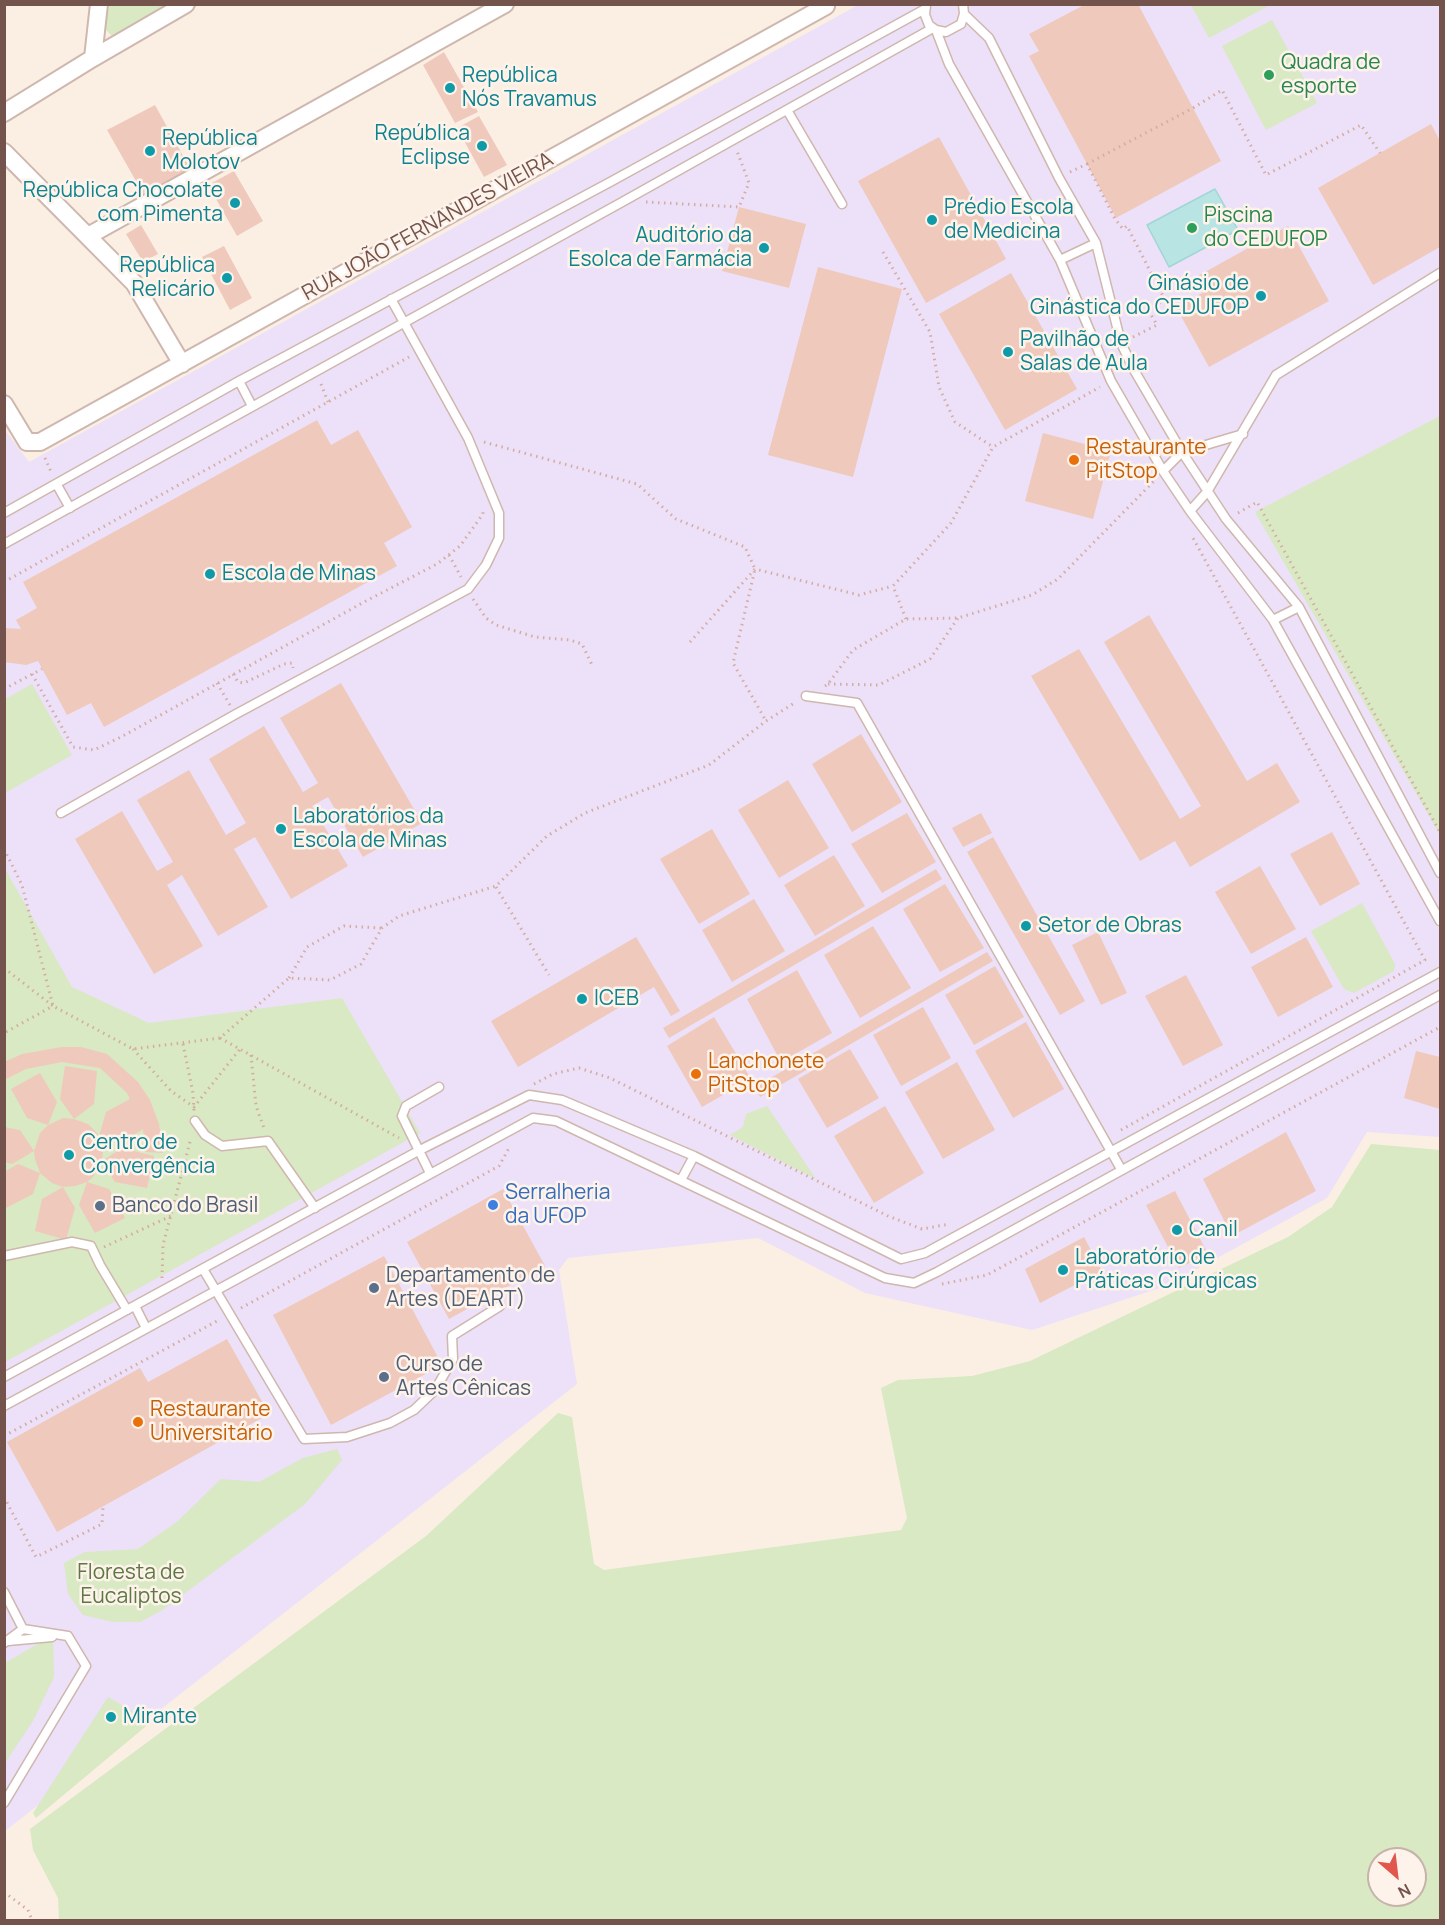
<!DOCTYPE html>
<html>
<head>
<meta charset="utf-8">
<style>
  body { margin:0 }
  #map { position:relative; width:1445px; height:1925px; overflow:hidden; background:#fbefe4; font-family:Manrope,sans-serif }
  canvas { display:block }
  .frame { position:absolute; inset:0; border:6px solid #73534b; pointer-events:none }
  .north { position:absolute; left:1367px; top:1847px; width:60px; height:60px; box-sizing:border-box; background:#fef3ea; border:2px solid #c6b3aa; border-radius:50%; rotate:152deg; font-size:16px; font-weight:700; line-height:24px; text-align:center; color:#73534b }
  .north::after { content:''; display:block; margin:auto; width:21px; height:27px; background:#e2574d; clip-path:polygon(50% 0,100% 100%,50% 72%,0 100%) }
</style>
</head>
<body>
<div id="map">
<canvas width="1445" height="1925"></canvas>
<div class="frame"></div>
<div class="north">N</div>
</div>
<script>
const context = document.querySelector('canvas').getContext('2d');
context.lineJoin = 'round';
function fill(path, color) {
  context.fillStyle = color;
  context.fill(path, 'evenodd');
}
function shape(rows) {
  const path = new Path2D();
  for (const r of rows) {
    path.moveTo(r[0], r[1]);
    for (let i = 2; i < r.length; i += 2) path.lineTo(r[i], r[i + 1]);
  }
  return path;
}
function strokePath(path, color, width, dash) {
  context.strokeStyle = color;
  context.lineWidth = width;
  context.lineCap = dash ? 'butt' : 'round';
  context.setLineDash(dash || []);
  context.stroke(path);
}
function label(font, color, halo, rows, align = 'center') {
  context.font = font + ' Manrope,sans-serif';
  context.lineWidth = 5;
  context.setLineDash([]);
  context.textBaseline = 'middle';
  context.strokeStyle = halo;
  context.fillStyle = color;
  for (const [text, x, y, turn = 0] of rows) {
    context.save();
    context.translate(x, y);
    context.rotate((+turn || 0) * Math.PI / 180);
    context.textAlign = isNaN(turn) ? turn : align;
    if (halo) context.strokeText(text, 0, 0);
    context.fillText(text, 0, 0);
    context.restore();
  }
}
fill(shape([
  [858,5,1440,5,1440,1137,1367,1132,1327,1198,1166,1286,1032,1330,865,1293,758,1238,568,1258,559,1270,577,1384,5,1831,5,430,29,462]
]), '#ece1f8');
fill(shape([
  [109,5,109,4,165,5,112,36,105,29],
  [1191,5,1270,5,1209,38],
  [1272,20,1317,103,1266,130,1222,46],
  [1440,416,1440,835,1255,512],
  [32,684,72,755,5,793,5,699],
  [4,867,72,987,149,1023,342,998,420,1133,5,1362],
  [1362,903,1395,964,1394,971,1354,993,1344,989,1311,931],
  [767,1106,816,1179,730,1135,743,1127,746,1114],
  [1371,1144,1440,1150,1440,1920,59,1920,58,1898,33,1850,30,1829,426,1536,558,1413,572,1417,594,1564,604,1570,901,1530,907,1518,881,1388,898,1380,972,1376,1030,1361,1288,1237,1332,1207],
  [1379,1859,1415,1859,1415,1895,1379,1895],
  [337,1449,342,1460,305,1504,161,1611,140,1622,113,1622,83,1615,68,1594,64,1563,85,1552,138,1549,178,1521,221,1479,259,1482,303,1458],
  [53,1635,54,1677,33,1721,5,1763,5,1663],
  [108,1697,151,1722,36,1818,33,1813]
]), '#d8e9c3');
const water = shape([
  [1215,189,1238,230,1169,267,1147,225,1215,189]
]);
fill(water, '#b9e4e4');
strokePath(water, '#a0d6d6', 1.5);
fill(shape([
  [1138,4,1221,161,1116,218,1029,56,1039,51,1029,34,1084,5],
  [444,52,478,112,455,123,423,65],
  [155,105,192,172,145,197,107,130],
  [479,116,507,165,484,177,457,128],
  [1431,124,1440,141,1440,247,1373,285,1318,188],
  [939,137,1006,259,926,303,858,181],
  [234,171,263,221,237,236,208,185],
  [739,207,806,224,789,288,722,271],
  [141,225,158,254,143,262,126,234],
  [1288,226,1329,301,1209,367,1176,307,1204,292,1196,277],
  [224,246,252,298,230,310,202,257],
  [818,267,902,289,853,477,768,455],
  [1011,273,1077,389,1005,430,939,314],
  [317,420,331,445,358,430,412,527,384,543,397,566,104,727,91,703,67,715,38,661,26,665,4,662,4,628,21,629,16,620,37,608,23,582],
  [1043,433,1111,451,1093,519,1025,501],
  [1149,615,1247,781,1277,763,1300,802,1190,867,1175,841,1140,861,1031,676,1079,649,1180,819,1201,806,1104,642],
  [341,683,422,823,363,857,328,797,312,806,348,866,291,899,255,837,234,849,268,907,218,936,182,875,167,885,203,946,154,974,75,839,122,811,157,871,173,862,137,800,189,770,226,835,246,823,209,759,264,726,303,792,318,783,280,718],
  [861,734,902,802,852,832,812,764],
  [788,780,829,848,779,878,738,810],
  [907,813,936,862,882,893,851,844],
  [981,813,992,833,963,847,952,828],
  [712,829,750,894,699,924,660,859],
  [1332,832,1360,884,1320,906,1290,854],
  [993,837,1085,1001,1060,1015,967,852],
  [834,855,865,906,815,936,784,885],
  [1260,866,1296,929,1251,954,1215,892],
  [936,869,942,879,669,1038,663,1028],
  [945,884,984,948,940,972,903,909],
  [754,899,785,951,732,982,702,930],
  [873,926,911,988,860,1018,824,955],
  [1098,932,1127,993,1101,1005,1072,945],
  [636,937,680,1011,671,1016,654,987,518,1067,491,1021],
  [1306,937,1333,987,1278,1017,1251,967],
  [987,952,993,961,760,1097,755,1087],
  [995,966,1024,1017,974,1045,945,995],
  [797,970,832,1033,781,1062,747,999],
  [1186,975,1223,1045,1183,1066,1145,996],
  [923,1007,951,1058,901,1086,873,1035],
  [714,1017,751,1079,702,1107,667,1046],
  [1026,1022,1064,1089,1013,1118,975,1051],
  [62,1047,81,1047,107,1054,138,1082,150,1100,159,1124,163,1153,146,1152,143,1129,123,1142,99,1136,106,1112,130,1099,127,1093,100,1068,62,1062,26,1069,4,1080,4,1062,22,1054],
  [850,1049,879,1098,827,1128,798,1079],
  [1416,1051,1440,1057,1440,1109,1404,1098],
  [957,1062,995,1130,943,1159,905,1092],
  [65,1066,97,1071,94,1104,74,1119,60,1099],
  [40,1073,57,1102,48,1125,27,1118,11,1089],
  [885,1106,924,1173,874,1203,834,1136],
  [63,1118,74,1119,88,1124,97,1133,103,1150,102,1161,93,1177,87,1182,75,1186,63,1187,75,1208,66,1240,35,1231,42,1199,63,1187,52,1183,40,1173,35,1159,34,1151,12,1164,4,1162,4,1127,20,1130,34,1151,40,1133,48,1125],
  [1286,1132,1316,1191,1232,1236,1203,1179],
  [122,1148,154,1156,147,1188,115,1182,102,1161],
  [18,1164,40,1173,33,1194,4,1209,4,1172],
  [87,1182,109,1189,125,1218,95,1233,79,1205],
  [503,1189,545,1266,449,1319,407,1242],
  [1175,1191,1208,1254,1179,1268,1146,1205],
  [1084,1237,1102,1271,1040,1303,1025,1269],
  [384,1256,442,1365,331,1425,273,1315],
  [227,1339,269,1414,57,1532,7,1442,140,1368,148,1382]
]), '#f0c9bd');
const service = shape([
  [926,5,925,15,929,25,936,30,946,32,961,24,964,14,963,4],
  [964,14,989,38,1059,178,1096,243,1121,343,1134,370,1182,452,1226,519,1299,607,1440,873],
  [936,30,949,64,1060,260,1111,381,1163,471,1190,511,1273,620,1440,921],
  [787,110,842,204],
  [1060,260,1096,243],
  [239,381,252,406],
  [1163,471,1182,452,1243,434],
  [57,485,70,508],
  [1190,511,1207,492,1276,375,1440,273],
  [4,513,239,381,612,181,925,9],
  [4,544,624,201,933,28],
  [1273,620,1299,607],
  [806,696,857,703,1121,1169],
  [61,813,236,714,468,589,486,565,499,538,499,513,468,438,391,299],
  [195,1121,205,1135,222,1146,268,1141,315,1208],
  [430,1173,402,1116,406,1106,439,1087],
  [681,1180,694,1156],
  [4,1256,72,1242,91,1246,100,1265,127,1310],
  [203,1269,304,1439,347,1437,390,1423,414,1410,435,1390,453,1359,452,1336,500,1306],
  [135,1306,146,1328],
  [4,1377,420,1150,529,1095,562,1100,694,1156,901,1259,925,1253,1440,972],
  [4,1406,533,1118,556,1121,885,1278,914,1283,937,1272,1440,995],
  [4,1592,23,1629],
  [8,1641,52,1637],
  [4,1643,23,1629,68,1636,86,1666,4,1803]
]);
const minor = shape([
  [93,58,99,4],
  [4,113,93,58,186,4],
  [4,152,134,283,182,364],
  [88,236,505,4],
  [4,404,27,442,40,442,826,6]
]);
strokePath(service, '#cfb7ae', 11);
strokePath(minor, '#cfb7ae', 20);
strokePath(shape([
  [1087,164,1193,108,1222,90,1266,175,1361,125,1380,153],
  [1070,172,1087,164,1115,219,1123,229,1127,226,1165,300],
  [646,202,739,207,749,183,737,151],
  [883,252,930,332,939,387,955,422,993,447],
  [1133,337,1157,325,1147,308,1165,300,1176,307],
  [321,384,328,402],
  [484,442,637,484,676,519,745,547,755,569,733,663,766,721],
  [45,458,52,474],
  [1238,513,1257,502,1440,832],
  [449,555,461,577],
  [4,582,409,357],
  [473,599,486,618,496,625,535,637,570,640,582,644,592,665],
  [906,619,893,586,951,523,993,447,1100,387],
  [690,642,755,569,859,595,893,586],
  [32,674,73,747,94,750,121,737,364,602,437,564,460,546,483,514,483,509],
  [233,674,238,682,244,683,284,664,292,663,293,668],
  [217,683,230,705],
  [828,684,879,685,930,659,958,618],
  [825,686,828,684,853,650,906,619,958,618,1032,595,1058,579,1154,481],
  [4,689,42,669],
  [4,849,22,885,53,1006,133,1049,220,1038,289,978,330,980,361,964,382,928,399,916,496,886,547,836,585,813,709,765,766,721,796,702],
  [496,887,549,975],
  [4,968,53,1006,4,1033],
  [289,978,307,947,344,926,381,928],
  [220,1038,399,1138],
  [183,1044,193,1093,194,1111],
  [133,1049,171,1091,194,1107,240,1049],
  [251,1055,256,1106,265,1131],
  [534,1084,553,1074,579,1068,610,1078,888,1216,922,1229,950,1224],
  [1121,1130,1425,960,1193,538,1195,536],
  [104,1247,171,1216],
  [162,1278,163,1245,191,1138],
  [942,1284,987,1275,1440,1027],
  [241,1308,499,1166,510,1146],
  [4,1436,219,1320],
  [4,1497,36,1557,102,1524,103,1507],
  [4,1892,28,1910,32,1920]
]), '#d5aca0', 3, [1.5, 4.5]);
strokePath(service, '#fff', 8);
strokePath(minor, '#fff', 16);
for (const [x, y, r, color] of [
  [1269,75,6,"#2e9e5b"],
  [450,88,6,"#0f9aa8"],
  [482,146,6,"#0f9aa8"],
  [150,151,6,"#0f9aa8"],
  [235,203,6,"#0f9aa8"],
  [932,220,6,"#0f9aa8"],
  [1192,228,6,"#2e9e5b"],
  [764,248,6,"#0f9aa8"],
  [227,278,6,"#0f9aa8"],
  [1261,296,6,"#0f9aa8"],
  [1008,352,6,"#0f9aa8"],
  [1074,460,6,"#e8710a"],
  [210,574,6,"#0f9aa8"],
  [281,829,6,"#0f9aa8"],
  [1026,926,6,"#0f9aa8"],
  [582,999,6,"#0f9aa8"],
  [696,1074,6,"#e8710a"],
  [69,1155,6,"#0f9aa8"],
  [493,1205,6,"#3f7fe0"],
  [100,1206,6,"#5c6f8a"],
  [1177,1230,6,"#0f9aa8"],
  [1063,1270,6,"#0f9aa8"],
  [374,1288,6,"#5c6f8a"],
  [384,1377,6,"#5c6f8a"],
  [138,1422,6,"#e8710a"],
  [111,1717,6,"#0f9aa8"]
]) {
  const dot = new Path2D();
  dot.arc(x, y, r, 0, 2 * Math.PI);
  context.fillStyle = color;
  context.fill(dot);
  strokePath(dot, '#fef3ea', 2);
}
label('21px', '#27864d', '#fef3ea', [
  ["Quadra de",1281,63],
  ["esporte",1281,87],
  ["Piscina",1204,216],
  ["do CEDUFOP",1204,240]
], 'left');
label('21px', '#0d838f', '#fef3ea', [
  ["República",462,76],
  ["Nós Travamus",462,100],
  ["República",470,134,"right"],
  ["Eclipse",470,158,"right"],
  ["República",162,139],
  ["Molotov",162,163],
  ["República Chocolate",223,191,"right"],
  ["com Pimenta",223,215,"right"],
  ["Prédio Escola",944,208],
  ["de Medicina",944,232],
  ["Auditório da",752,236,"right"],
  ["Esolca de Farmácia",752,260,"right"],
  ["República",215,266,"right"],
  ["Relicário",215,290,"right"],
  ["Ginásio de",1249,284,"right"],
  ["Ginástica do CEDUFOP",1249,308,"right"],
  ["Pavilhão de",1020,340],
  ["Salas de Aula",1020,364],
  ["Escola de Minas",222,574],
  ["Laboratórios da",293,817],
  ["Escola de Minas",293,841],
  ["Setor de Obras",1038,926],
  ["ICEB",594,999],
  ["Centro de",81,1143],
  ["Convergência",81,1167],
  ["Canil",1189,1230],
  ["Laboratório de",1075,1258],
  ["Práticas Cirúrgicas",1075,1282],
  ["Mirante",123,1717]
], 'left');
label('21px', '#73534b', '#fef3ea', [
  ["RUA JOÃO FERNANDES VIEIRA",428,227,-29]
]);
label('21px', '#c56008', '#fef3ea', [
  ["Restaurante",1086,448],
  ["PitStop",1086,472],
  ["Lanchonete",708,1062],
  ["PitStop",708,1086],
  ["Restaurante",150,1410],
  ["Universitário",150,1434]
], 'left');
label('21px', '#366cbe', '#fef3ea', [
  ["Serralheria",505,1193],
  ["da UFOP",505,1217]
], 'left');
label('21px', '#4e5e75', '#fef3ea', [
  ["Banco do Brasil",112,1206],
  ["Departamento de",386,1276],
  ["Artes (DEART)",386,1300],
  ["Curso de",396,1365],
  ["Artes Cênicas",396,1389]
], 'left');
label('21px', '#5c7843', '#fef3ea', [
  ["Floresta de",131,1573],
  ["Eucaliptos",131,1597]
]);
</script>
</body>
</html>
